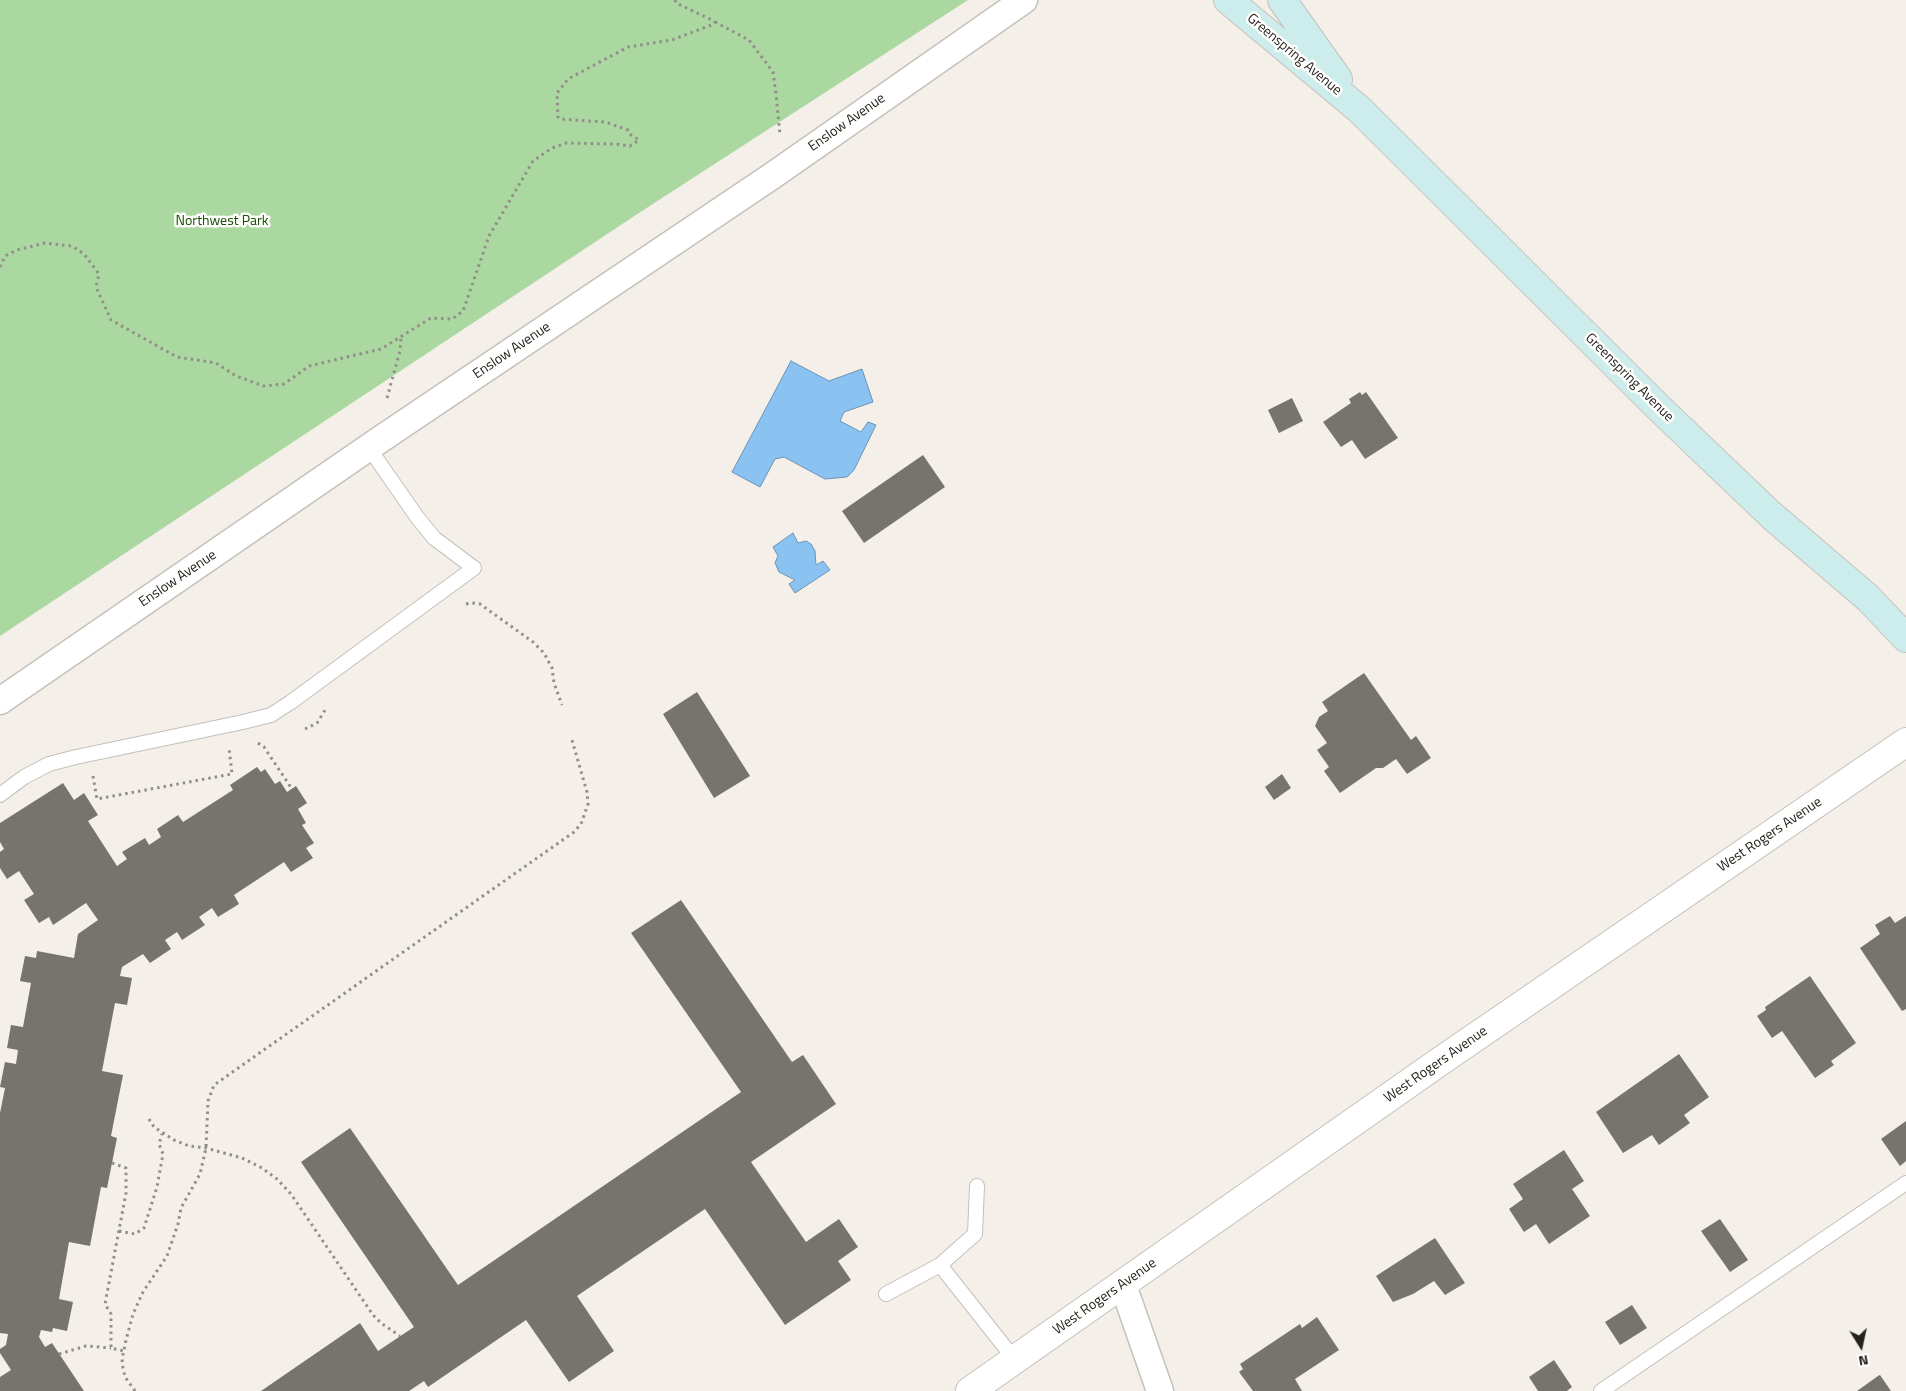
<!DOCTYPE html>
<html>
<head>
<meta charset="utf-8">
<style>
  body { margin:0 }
  #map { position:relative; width:1906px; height:1391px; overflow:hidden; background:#f4f0e9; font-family:"Titillium Web",sans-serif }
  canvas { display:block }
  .north { position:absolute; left:1836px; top:1321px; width:50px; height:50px; -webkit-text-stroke:4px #fffefc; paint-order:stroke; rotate:170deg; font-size:14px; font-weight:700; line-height:20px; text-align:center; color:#23221f }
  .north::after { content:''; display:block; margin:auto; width:18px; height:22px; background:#23221f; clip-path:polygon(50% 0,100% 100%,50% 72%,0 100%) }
</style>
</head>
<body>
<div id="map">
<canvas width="1906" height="1391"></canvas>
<div class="north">N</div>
</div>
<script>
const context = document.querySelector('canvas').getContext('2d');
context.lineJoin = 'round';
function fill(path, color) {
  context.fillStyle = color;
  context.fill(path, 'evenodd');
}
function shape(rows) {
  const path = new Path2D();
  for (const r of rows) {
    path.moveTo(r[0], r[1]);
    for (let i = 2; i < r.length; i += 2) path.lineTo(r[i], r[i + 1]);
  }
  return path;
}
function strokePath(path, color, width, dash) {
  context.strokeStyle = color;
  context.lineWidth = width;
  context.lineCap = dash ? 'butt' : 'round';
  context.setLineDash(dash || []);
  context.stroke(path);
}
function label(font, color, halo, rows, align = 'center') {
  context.font = font + ' "Titillium Web",sans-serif';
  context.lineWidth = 5;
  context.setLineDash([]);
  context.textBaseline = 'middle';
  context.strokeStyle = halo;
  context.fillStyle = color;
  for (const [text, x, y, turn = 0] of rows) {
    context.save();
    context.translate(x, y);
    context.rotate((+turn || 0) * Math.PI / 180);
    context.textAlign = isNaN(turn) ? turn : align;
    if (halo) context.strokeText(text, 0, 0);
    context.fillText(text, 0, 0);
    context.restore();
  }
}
fill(shape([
  [0,0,968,0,642,211,0,636]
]), '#abd8a1');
const water = shape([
  [791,361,829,381,862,369,873,402,844,412,840,421,861,432,868,422,876,425,854,470,847,477,825,479,784,457,775,459,760,487,732,472,791,361],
  [793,533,798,543,806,541,811,544,815,551,816,565,823,561,830,570,795,593,789,584,795,580,779,572,775,563,778,556,773,547,793,533]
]);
fill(water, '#8ac3f1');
strokePath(water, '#6b93b2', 1);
fill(shape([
  [1360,392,1362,395,1366,392,1398,438,1365,459,1352,440,1341,447,1323,422,1351,403,1349,399],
  [1292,398,1303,421,1279,433,1268,410],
  [923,455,945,487,864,543,842,511],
  [1364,673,1411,740,1416,736,1431,758,1407,774,1396,759,1383,768,1376,768,1340,793,1324,771,1329,767,1317,750,1327,743,1315,726,1319,717,1328,711,1322,702],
  [697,692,750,776,714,798,663,714],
  [257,767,261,772,265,769,275,784,280,781,287,792,296,786,307,803,298,809,306,823,302,825,314,843,306,848,313,858,291,872,284,862,234,895,239,904,218,917,212,908,199,917,205,925,182,940,177,932,165,940,171,949,150,963,143,954,122,967,120,976,132,978,127,1005,115,1003,102,1071,123,1075,111,1136,117,1138,107,1188,101,1187,90,1246,69,1242,59,1299,73,1302,67,1331,53,1328,52,1332,41,1330,39,1337,45,1347,52,1343,84,1391,0,1391,0,1377,11,1370,0,1353,0,1349,6,1345,8,1334,0,1333,0,1113,5,1088,0,1087,5,1062,16,1064,18,1050,7,1048,11,1025,23,1027,31,983,20,981,25,956,36,958,37,951,74,958,78,934,98,920,86,903,53,925,49,917,39,923,24,900,34,894,19,871,7,879,0,868,0,852,4,849,0,842,0,823,63,783,74,800,84,793,98,815,88,821,117,866,127,859,122,852,145,838,149,845,161,837,157,829,178,815,183,822,233,790,230,785],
  [1282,774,1291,788,1274,800,1265,787],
  [681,900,792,1062,803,1055,836,1104,751,1162,806,1242,839,1219,858,1247,838,1261,851,1280,785,1325,705,1209,577,1296,614,1351,569,1382,526,1320,428,1387,424,1381,409,1391,261,1391,360,1323,378,1351,414,1327,301,1162,350,1128,458,1285,741,1092,631,933],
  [1890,916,1895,923,1906,916,1906,1009,1902,1011,1860,948,1880,934,1875,925],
  [1810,976,1856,1043,1831,1061,1834,1065,1815,1078,1782,1031,1772,1038,1757,1016,1766,1010,1765,1007],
  [1679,1054,1709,1097,1684,1115,1690,1123,1659,1145,1652,1135,1623,1153,1596,1112],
  [1906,1121,1906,1161,1900,1166,1881,1139],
  [1564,1150,1584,1181,1572,1189,1590,1216,1549,1244,1536,1224,1524,1232,1509,1209,1523,1199,1513,1184],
  [1720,1219,1748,1260,1730,1272,1701,1231],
  [1435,1238,1465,1283,1445,1295,1434,1281,1413,1294,1393,1302,1376,1276],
  [1632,1305,1647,1328,1620,1345,1605,1322],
  [1317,1317,1339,1350,1295,1379,1302,1391,1253,1391,1239,1372,1243,1369,1240,1364,1300,1324,1302,1328],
  [1554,1360,1572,1387,1567,1391,1538,1391,1529,1377],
  [1880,1375,1891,1391,1857,1391,1878,1376]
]), '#77746e');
const service = shape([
  [0,795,24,777,49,764,76,757,243,722,271,715,291,702,474,568,434,538,417,517,369,448],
  [940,1265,975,1234,977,1186],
  [886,1294,940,1265,1015,1360],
  [1601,1391,1906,1183]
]);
const minor = shape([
  [0,701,378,441,772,176,1024,0],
  [1123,1285,1160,1391]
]);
const tertiary = shape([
  [970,1391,1442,1060,1906,742]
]);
const secondary = shape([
  [1228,0,1360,110,1659,408,1771,515,1868,598,1906,638],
  [1282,0,1338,79]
]);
strokePath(service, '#c4c0ba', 16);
strokePath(minor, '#c4c0ba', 29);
strokePath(tertiary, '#c4c0ba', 30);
strokePath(secondary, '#c4c0ba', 30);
strokePath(shape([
  [715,22,749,40,773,72,776,94,780,135],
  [0,267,5,256,17,250,45,243,72,246,84,254,99,274,96,287,111,320,177,357,216,363,236,376,264,386,284,384,309,366,381,349,431,318,452,319,463,311,489,236,533,161,552,148,566,143,615,144,630,146,639,140,631,135,628,130,605,122,560,119,558,117,557,93,568,79,628,47,672,40,714,24,715,22,712,20,676,3,675,0],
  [387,398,400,351,401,338],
  [466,604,472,603,480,604,533,642,544,653,552,668,554,683,562,705],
  [305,729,317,723,327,707],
  [258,743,264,747,292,789],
  [93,776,97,799,232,774,229,748],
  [149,1119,154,1127,174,1140,189,1146,206,1148,242,1158,262,1168,277,1179,291,1194,373,1315,381,1323,400,1336],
  [112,1163,126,1168,126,1193,105,1304,111,1314,111,1348,124,1351],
  [119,1231,135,1234,144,1228,157,1187,163,1154,159,1144,162,1134],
  [59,1354,86,1346,111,1348],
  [135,1391,125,1377,123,1368,122,1359,126,1340,133,1314,143,1292,167,1256,178,1224,181,1208,200,1174,206,1148,208,1101,214,1085,574,832,581,824,588,804,587,792,572,740]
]), '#918e89', 3, [2.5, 4]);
strokePath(service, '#fff', 14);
strokePath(minor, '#fff', 26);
strokePath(tertiary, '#fff', 28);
strokePath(secondary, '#cdedec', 28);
label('14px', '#23221f', '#fffefc', [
  ["Greenspring Avenue",1294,55,40],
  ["Enslow Avenue",847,123,-35],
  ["Enslow Avenue",512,351,-34],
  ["Greenspring Avenue",1629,378,45],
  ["Enslow Avenue",178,579,-34],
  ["West Rogers Avenue",1770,835,-34],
  ["West Rogers Avenue",1436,1065,-35],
  ["West Rogers Avenue",1105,1297,-35]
]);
label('14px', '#144e02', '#fffefc', [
  ["Northwest Park",222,222]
]);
</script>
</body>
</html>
